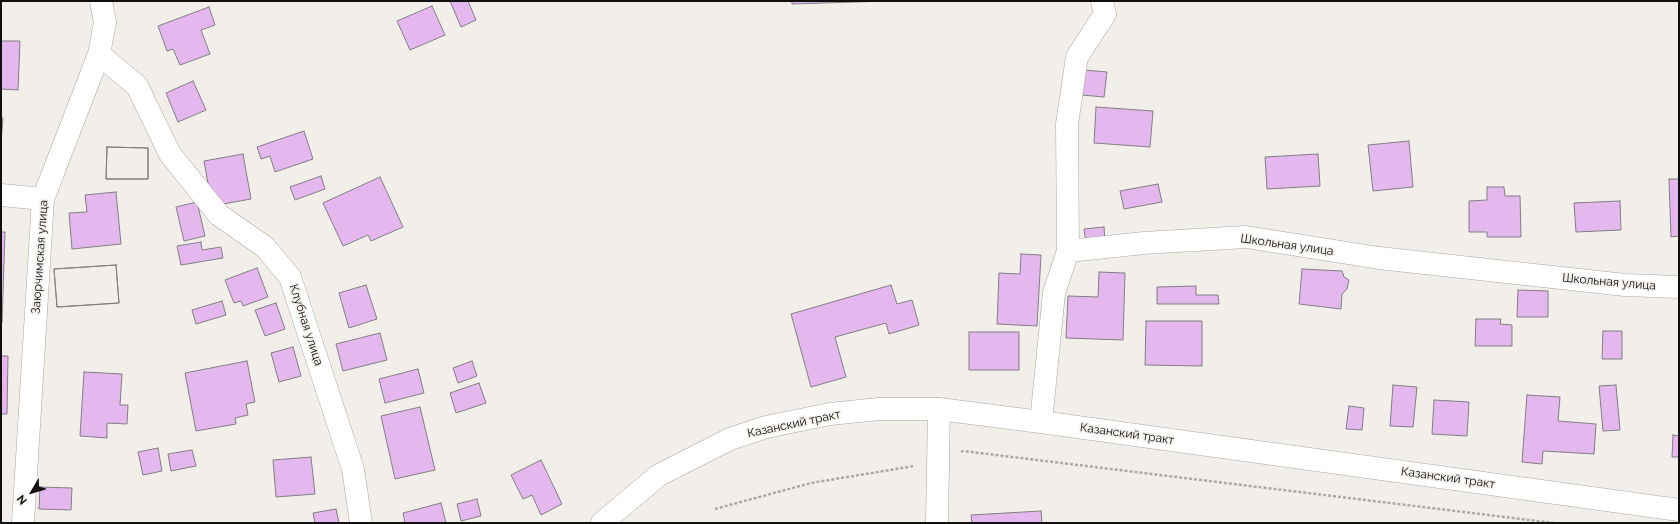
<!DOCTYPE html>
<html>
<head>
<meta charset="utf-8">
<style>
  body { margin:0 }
  #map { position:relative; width:1680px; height:524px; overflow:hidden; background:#f2efeb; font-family:Raleway,sans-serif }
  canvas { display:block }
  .frame { position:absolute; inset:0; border:2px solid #11100e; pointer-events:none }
  .north { position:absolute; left:12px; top:472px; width:40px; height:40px; -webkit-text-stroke:3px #f2efeb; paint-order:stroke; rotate:232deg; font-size:11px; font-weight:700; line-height:16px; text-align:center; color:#11100e }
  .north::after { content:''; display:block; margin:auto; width:14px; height:18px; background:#11100e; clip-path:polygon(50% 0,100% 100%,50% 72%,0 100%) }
</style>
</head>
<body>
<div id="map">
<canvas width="1680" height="524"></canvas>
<div class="frame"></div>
<div class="north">N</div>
</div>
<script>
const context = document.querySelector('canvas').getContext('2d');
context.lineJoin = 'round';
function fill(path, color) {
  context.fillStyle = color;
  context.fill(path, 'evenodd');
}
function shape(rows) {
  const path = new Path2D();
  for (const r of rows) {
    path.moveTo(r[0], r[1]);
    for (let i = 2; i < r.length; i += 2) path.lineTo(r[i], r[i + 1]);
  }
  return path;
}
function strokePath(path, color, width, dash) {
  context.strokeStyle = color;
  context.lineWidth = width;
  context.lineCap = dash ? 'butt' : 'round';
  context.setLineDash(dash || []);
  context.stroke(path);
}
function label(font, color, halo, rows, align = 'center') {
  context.font = font + ' Raleway,sans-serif';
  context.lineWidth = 3;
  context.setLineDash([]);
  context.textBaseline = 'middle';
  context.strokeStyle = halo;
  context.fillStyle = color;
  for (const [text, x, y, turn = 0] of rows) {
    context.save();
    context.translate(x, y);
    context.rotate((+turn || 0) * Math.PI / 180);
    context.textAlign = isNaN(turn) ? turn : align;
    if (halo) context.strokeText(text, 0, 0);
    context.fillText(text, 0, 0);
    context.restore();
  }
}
const building = shape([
  [450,1,468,1,476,20,461,27,450,1],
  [792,1,887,1,792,4,792,1],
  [432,6,445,35,410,50,397,21,432,6],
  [209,7,215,25,201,30,210,54,180,65,173,49,167,51,158,26,209,7],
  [1,41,20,41,18,90,1,89,1,41],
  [1084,70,1107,72,1104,97,1082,95,1084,70],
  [193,81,206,110,178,122,166,93,193,81],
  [1096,107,1153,111,1150,147,1094,143,1096,107],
  [1,118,3,118,1,143,1,118],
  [304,131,313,159,275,172,270,156,261,159,257,147,304,131],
  [1409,141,1413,187,1373,191,1368,145,1409,141],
  [107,147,148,148,148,179,106,179,107,147],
  [107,147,148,148,148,179,106,179,107,147],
  [243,154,251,199,212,206,204,161,243,154],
  [1318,154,1320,186,1267,189,1265,157,1318,154],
  [321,176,325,189,295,200,290,187,321,176],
  [380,177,403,227,371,241,368,235,343,246,323,203,380,177],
  [1669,179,1679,179,1679,236,1671,237,1669,179],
  [1158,184,1162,202,1124,209,1120,191,1158,184],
  [1487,187,1504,187,1505,196,1520,196,1521,237,1487,237,1487,232,1469,232,1469,201,1487,200,1487,187],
  [116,192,121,244,72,249,69,213,87,212,85,195,116,192],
  [1620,201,1621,230,1576,232,1574,203,1620,201],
  [197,202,205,236,184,241,176,207,197,202],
  [1104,227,1105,241,1086,243,1084,229,1104,227],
  [1,232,5,232,2,323,1,323,1,232],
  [201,242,202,250,221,247,223,258,181,265,177,246,201,242],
  [1021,254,1041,255,1037,326,997,324,999,273,1020,274,1021,254],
  [116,265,119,303,57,307,54,269,116,265],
  [116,265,119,303,57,307,54,269,116,265],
  [257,268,268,297,243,306,241,301,234,303,225,280,257,268],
  [1302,269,1342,271,1344,277,1349,280,1347,289,1342,294,1341,309,1299,304,1302,269],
  [1099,272,1125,273,1123,340,1066,338,1068,296,1098,297,1099,272],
  [366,285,377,319,349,328,339,293,366,285],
  [891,285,897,304,912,300,919,325,889,334,886,323,835,337,846,377,811,387,791,314,891,285],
  [1196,286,1196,295,1218,295,1219,304,1157,304,1157,287,1196,286],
  [1518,290,1548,291,1548,317,1517,317,1518,290],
  [222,301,226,315,196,324,192,310,222,301],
  [276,303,285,329,265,336,255,310,276,303],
  [1476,319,1501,319,1500,324,1512,325,1512,346,1475,346,1476,319],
  [1146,321,1202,321,1202,366,1145,365,1146,321],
  [1603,331,1622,331,1622,359,1602,359,1603,331],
  [969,332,1019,332,1019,370,969,370,969,332],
  [380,333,387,360,343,371,336,344,380,333],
  [293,347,301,376,279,382,271,353,293,347],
  [1,356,8,356,7,414,1,414,1,356],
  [247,361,255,402,246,404,248,415,235,418,236,424,196,431,185,373,247,361],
  [472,361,477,376,458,383,453,368,472,361],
  [418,369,424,393,385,403,379,379,418,369],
  [84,372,122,374,120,405,128,405,127,424,107,423,107,438,80,436,84,372],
  [479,383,486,403,456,413,450,393,479,383],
  [1393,385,1417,387,1413,427,1390,426,1393,385],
  [1616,385,1620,430,1603,431,1599,386,1616,385],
  [1527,395,1560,397,1558,421,1596,424,1594,454,1543,451,1542,464,1522,462,1527,395],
  [1434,400,1469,402,1467,436,1432,434,1434,400],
  [1349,406,1364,408,1362,430,1346,429,1349,406],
  [420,407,435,470,395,479,381,416,420,407],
  [1673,435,1679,436,1679,457,1672,457,1673,435],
  [158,448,162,471,143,475,138,452,158,448],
  [192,450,196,466,171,471,168,454,192,450],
  [311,457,315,494,276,497,273,460,311,457],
  [541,460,562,504,541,515,532,495,523,499,511,475,541,460],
  [40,487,72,488,71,510,39,509,40,487],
  [477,499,481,516,461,521,457,504,477,499],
  [441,503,446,523,405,523,403,513,441,503],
  [336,509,339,523,315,523,313,513,336,509],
  [1041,511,1042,523,972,523,971,515,1041,511]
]);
fill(building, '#e4b8ee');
strokePath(building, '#817e81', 1);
const street = shape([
  [99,54,137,86,170,154,219,215,265,247,290,277,353,469,361,523],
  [1,195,43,199],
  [1068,251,1144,243,1246,237,1379,258,1625,285,1679,287],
  [1041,422,1054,293,1068,251,1067,124,1077,57,1105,14,1102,1],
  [23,523,43,199,99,54,105,22,101,1],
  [937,523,939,409]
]);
const secondary = shape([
  [602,523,659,475,730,439,766,427,830,414,879,409,939,409,1041,422,1679,510]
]);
strokePath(street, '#aaa7a3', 23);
strokePath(secondary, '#aaa7a3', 23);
strokePath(shape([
  [961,452,963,451,1554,523],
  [715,509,811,483,914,466]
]), '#aba9a5', 2.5, [3, 2]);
strokePath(street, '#fff', 22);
strokePath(secondary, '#fff', 22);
label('12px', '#11100e', '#f2efeb', [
  ["Школьная улица",1287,245,8],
  ["Заюрчимская улица",40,257,-86],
  ["Школьная улица",1609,282,5],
  ["Клубная улица",306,325,72],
  ["Казанский тракт",794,424,-12],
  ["Казанский тракт",1127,434,8],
  ["Казанский тракт",1448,478,8]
]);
</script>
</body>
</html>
